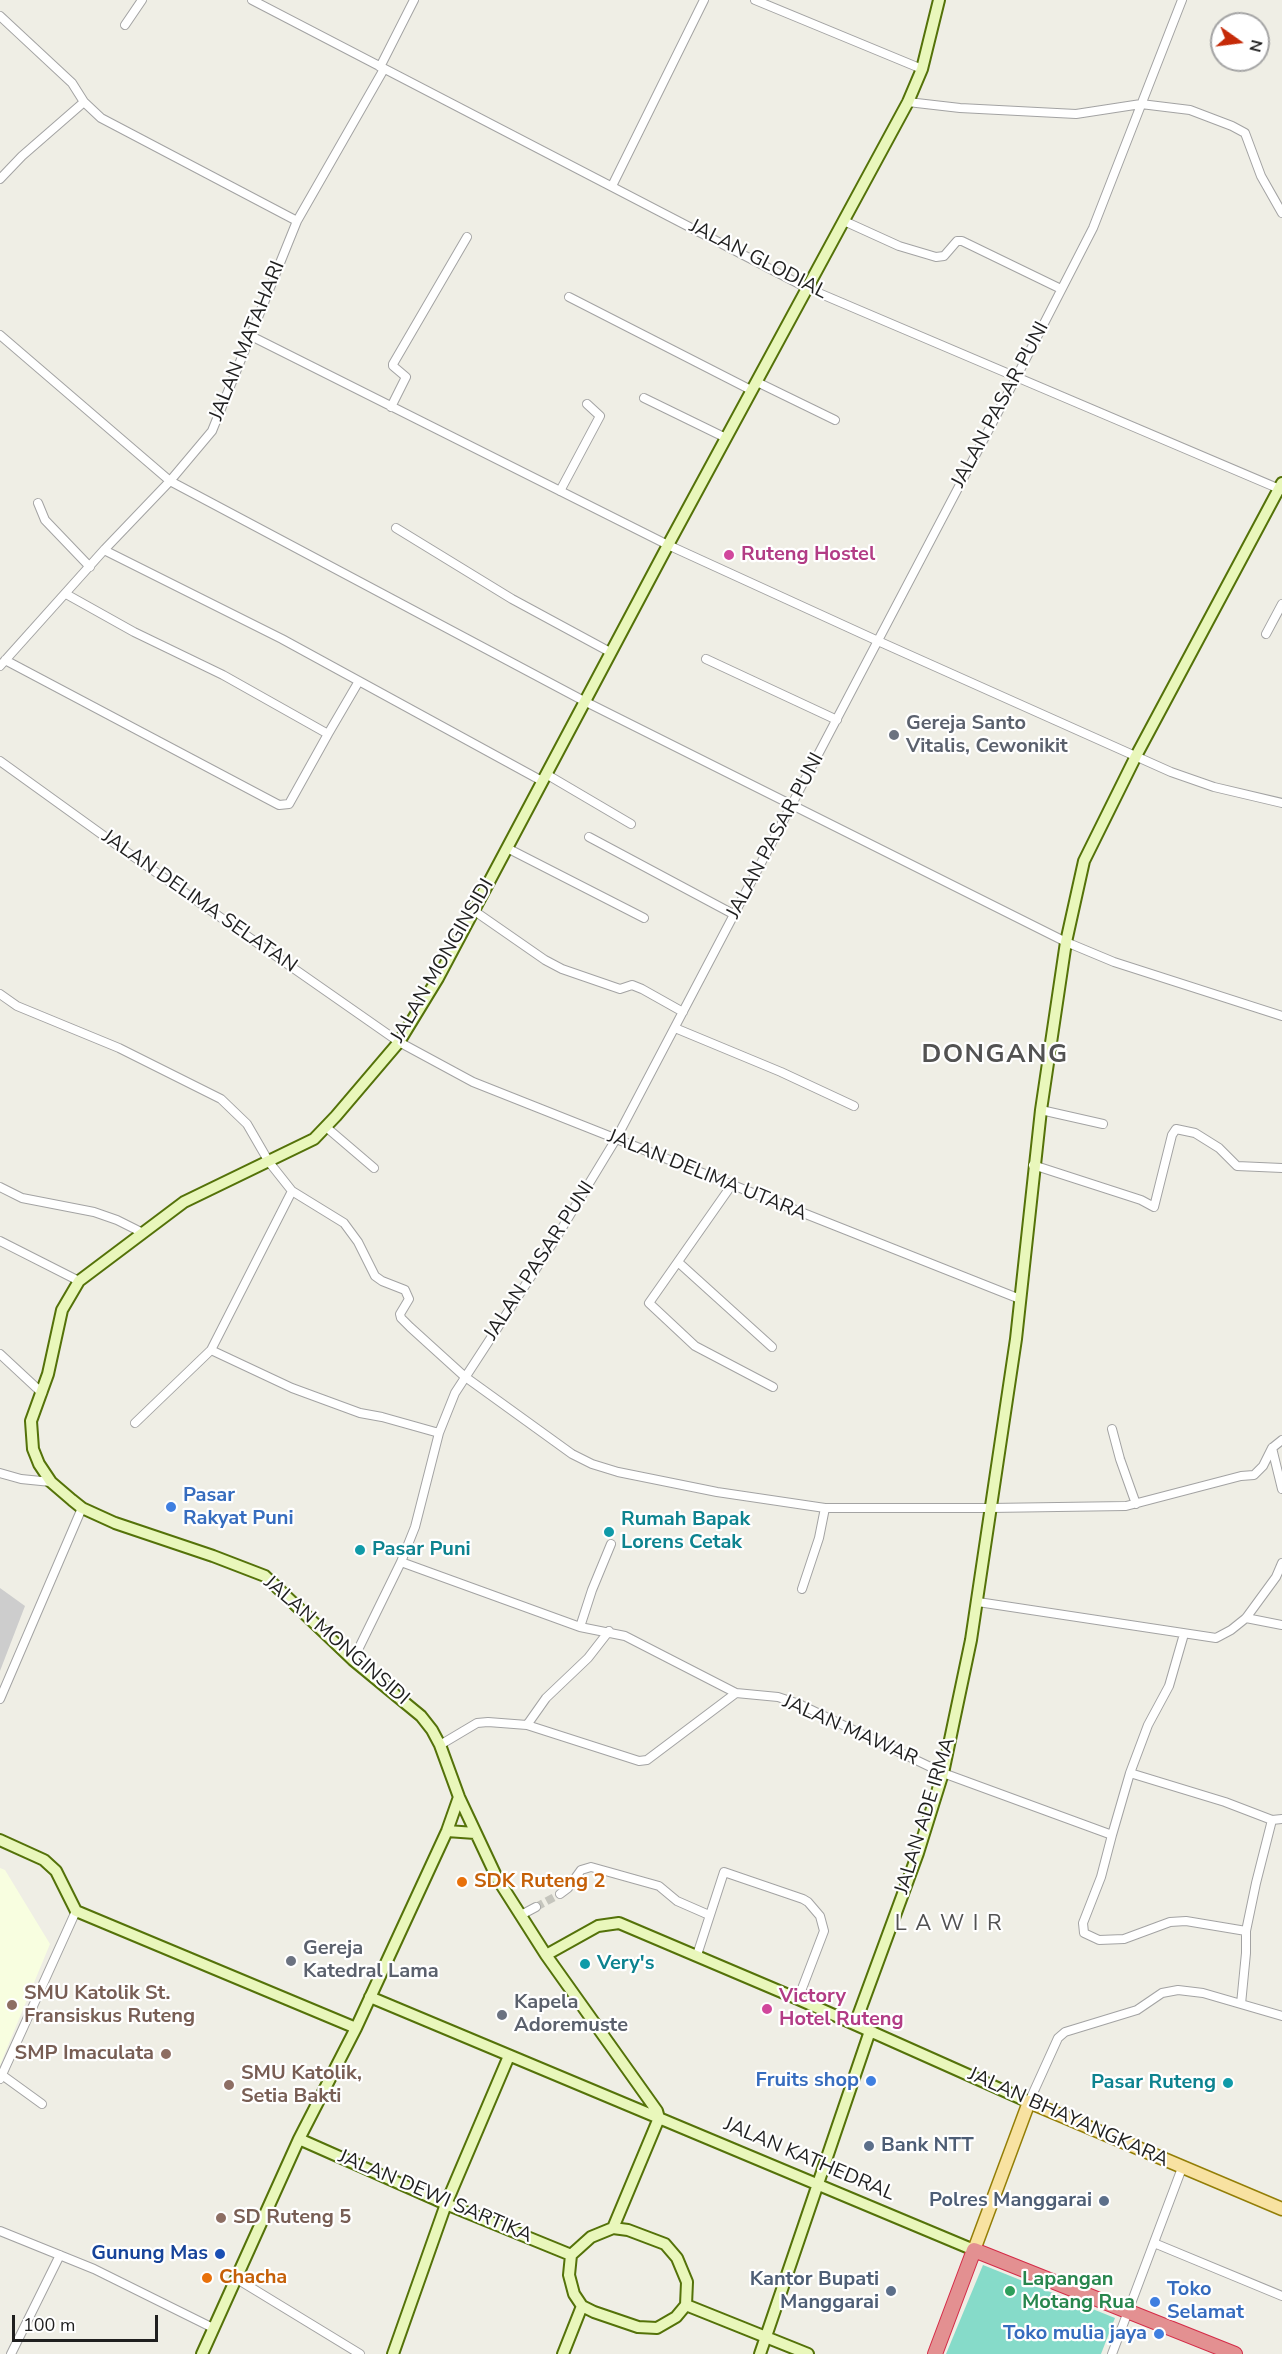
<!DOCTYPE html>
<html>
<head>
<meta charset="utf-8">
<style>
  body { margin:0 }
  #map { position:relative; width:1282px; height:2354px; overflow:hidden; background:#efeee5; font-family:"Nunito Sans",sans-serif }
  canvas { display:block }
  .north { position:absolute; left:1210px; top:12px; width:60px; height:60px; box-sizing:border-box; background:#fff; border:2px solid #a5a5a5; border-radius:50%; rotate:104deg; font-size:16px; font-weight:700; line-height:24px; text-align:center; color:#1f1f1f }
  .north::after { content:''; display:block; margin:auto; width:21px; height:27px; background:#c52a08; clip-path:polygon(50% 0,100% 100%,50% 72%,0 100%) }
  .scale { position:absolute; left:12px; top:2315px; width:146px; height:27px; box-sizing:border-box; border:3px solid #1f1f1f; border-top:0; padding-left:8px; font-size:18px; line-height:21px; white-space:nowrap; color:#1f1f1f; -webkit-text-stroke:4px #fff; paint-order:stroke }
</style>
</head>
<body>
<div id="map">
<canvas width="1282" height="2354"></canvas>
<div class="north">N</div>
<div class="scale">100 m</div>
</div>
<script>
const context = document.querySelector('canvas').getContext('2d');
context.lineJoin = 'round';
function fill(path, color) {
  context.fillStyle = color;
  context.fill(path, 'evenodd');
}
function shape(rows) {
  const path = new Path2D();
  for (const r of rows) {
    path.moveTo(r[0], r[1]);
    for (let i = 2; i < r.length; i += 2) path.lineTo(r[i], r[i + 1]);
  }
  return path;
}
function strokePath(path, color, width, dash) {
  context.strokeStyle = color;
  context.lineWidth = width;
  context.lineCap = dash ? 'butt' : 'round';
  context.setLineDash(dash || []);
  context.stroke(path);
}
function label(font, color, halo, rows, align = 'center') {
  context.font = font + ' "Nunito Sans",sans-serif';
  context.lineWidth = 4.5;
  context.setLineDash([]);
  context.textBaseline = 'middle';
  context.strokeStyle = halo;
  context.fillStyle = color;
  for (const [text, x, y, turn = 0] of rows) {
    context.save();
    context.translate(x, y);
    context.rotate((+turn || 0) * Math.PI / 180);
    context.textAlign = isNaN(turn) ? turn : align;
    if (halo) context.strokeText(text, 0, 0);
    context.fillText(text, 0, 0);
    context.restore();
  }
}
fill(shape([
  [0,1868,5,1870,50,1944,0,2065]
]), '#f8fee0');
fill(shape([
  [0,1588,25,1606,0,1671]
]), '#cdcdcd');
fill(shape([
  [983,2265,1115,2318,1101,2354,946,2354]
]), '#86dbc9');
strokePath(shape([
  [536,1907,560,1894]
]), '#c5c5bd', 8, [8, 4]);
const street = shape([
  [252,0,807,288,1282,490],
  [755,0,922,69],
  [0,16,72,83,84,102,101,118,297,221],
  [125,25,142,0],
  [380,67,414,0],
  [908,102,960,108,1076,114,1141,104,1190,110,1232,126,1245,133,1261,176,1282,213],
  [0,179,22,156,84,102],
  [612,186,704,0],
  [844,221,899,246,936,257,944,256,957,241,962,241,1061,289],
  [569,297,751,390],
  [0,335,170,481,584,701,1066,942,1114,962,1282,1016],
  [251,336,668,545,878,641,1171,772,1214,787,1282,803],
  [757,382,835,420],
  [644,398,726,438],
  [391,407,406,377,393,366,393,364,467,237],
  [560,491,600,416,587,404],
  [38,503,45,520,90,567],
  [396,528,512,599,610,652],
  [104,550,282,639,542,781],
  [66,594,134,632,223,675,328,734,359,681],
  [1266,634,1282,604],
  [706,659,837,720],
  [5,660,279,805,289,804,328,734],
  [0,666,104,550,170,481,212,431,297,221,384,69],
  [0,761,104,836,399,1042,473,1082,1020,1299],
  [546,774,631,824],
  [589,837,735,915],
  [507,848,644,918],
  [473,910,545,960,562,969,620,989,632,985,642,989,683,1012],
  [0,994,17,1006,119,1048,221,1099,247,1124,269,1162,292,1191,344,1223,358,1242,375,1276,382,1281,405,1290,409,1299,400,1314,401,1318,410,1327,464,1376,572,1454,592,1464,618,1472,717,1492,825,1508,990,1508,1126,1506,1241,1476,1254,1475,1263,1466,1272,1448],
  [675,1028,781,1072,854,1106],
  [1041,1110,1103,1124],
  [326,1127,374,1168],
  [1033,1165,1141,1200,1154,1207,1172,1135,1176,1129,1195,1133,1219,1148,1237,1166,1282,1168],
  [731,1186,649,1303,695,1346,773,1387],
  [0,1187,22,1198,94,1212,117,1220,143,1233],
  [0,1241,79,1281],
  [678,1262,772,1347],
  [211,1350,292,1388,360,1413,382,1417,439,1433],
  [0,1354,42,1393],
  [135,1423,211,1350,292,1191],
  [1112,1429,1120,1459,1136,1504],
  [1282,1440,1272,1448,1282,1489],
  [0,1473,21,1479,51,1482],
  [401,1562,580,1627,625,1636,736,1693,778,1697,799,1704,943,1773,1112,1835,1101,1877,1083,1923,1084,1933,1099,1940,1124,1939,1170,1922,1186,1921,1246,1931,1246,1953,1241,2004],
  [802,1589,819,1538,825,1508],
  [978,1602,1216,1638,1231,1630,1246,1618,1276,1577,1282,1563],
  [1246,1618,1282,1625],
  [580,1627,592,1590,611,1544],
  [353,1660,401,1562,415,1527,439,1433,455,1393,556,1238,616,1139,1017,376,1093,228,1182,0],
  [0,1699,82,1508],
  [527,1725,639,1761,647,1760,736,1693],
  [440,1745,477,1723,488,1722,527,1725,546,1698,588,1658,609,1631],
  [1130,1773,1148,1725,1169,1686,1184,1634],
  [1112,1835,1130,1773,1225,1802,1272,1820],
  [560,1894,568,1888,581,1870,591,1867,659,1886,677,1901,709,1915],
  [521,1915,536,1907],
  [1246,1931,1256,1883,1272,1820,1282,1819],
  [697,1955,724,1872,803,1899,808,1902,820,1916,824,1931,798,1999],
  [2,2075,42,2104],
  [0,2079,76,1911],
  [1029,2102,1058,2038,1065,2032,1137,2010,1162,1993,1178,1990,1203,1993,1282,2016],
  [0,2231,94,2269,213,2328],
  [1154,2243,1282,2296],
  [237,2279,360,2354],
  [11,2354,60,2255],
  [1112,2354,1182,2168]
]);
const secondary = shape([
  [447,1831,475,1833],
  [0,1840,44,1860,56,1871,76,1911,356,2028],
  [546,1955,598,1926,619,1923,798,1999,1029,2102],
  [370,1997,974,2250],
  [855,2024,918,1853,943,1773,971,1640,1016,1339,1041,1110,1066,942,1084,861,1136,756,1282,483],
  [299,2139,446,2204,571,2255],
  [613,2228,659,2118,657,2111,546,1955,497,1878,459,1797,440,1745,432,1730,421,1716,353,1660,265,1576,213,1556,115,1523,82,1508,72,1500,51,1482,39,1464,33,1449,31,1421,48,1374,62,1310,79,1281,184,1202,314,1139,336,1116,399,1042,438,978,668,545,908,102,922,69,939,0],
  [613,2228,628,2230,665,2244,677,2258,687,2282,686,2305,676,2317,657,2328,638,2327,594,2312,582,2306,574,2294,569,2275,571,2255,591,2237,613,2228],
  [686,2305,808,2354],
  [202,2354,299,2139,356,2028,447,1831,459,1797],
  [393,2354,446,2204,509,2056],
  [563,2354,582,2306],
  [760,2354,870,2031]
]);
const primary = shape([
  [974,2250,1029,2102,1282,2209]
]);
const highway = shape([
  [935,2354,974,2250,1235,2354]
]);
strokePath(street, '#a3a3a3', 10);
strokePath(secondary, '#547209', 14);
strokePath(primary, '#937e06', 15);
strokePath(highway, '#d42b47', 16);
strokePath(street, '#fff', 8);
strokePath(secondary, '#e9f7bb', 10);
strokePath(primary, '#f8e2a1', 12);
strokePath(highway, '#e39091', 14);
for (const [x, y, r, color] of [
  [729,555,6,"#d1479c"],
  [894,735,6,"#6b7280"],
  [171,1507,6,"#3f7fe0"],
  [609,1532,6,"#0f9aa8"],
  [360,1550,6,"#0f9aa8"],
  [462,1882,6,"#e8710a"],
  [291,1961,6,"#6b7280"],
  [585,1964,6,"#0f9aa8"],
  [12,2005,6,"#8d6e63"],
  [767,2009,6,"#d1479c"],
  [502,2015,6,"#6b7280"],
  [166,2054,6,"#8d6e63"],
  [871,2081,6,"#3f7fe0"],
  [1228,2083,6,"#0f9aa8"],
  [229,2085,6,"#8d6e63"],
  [869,2146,6,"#5c6f8a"],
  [1104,2201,6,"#5c6f8a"],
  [221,2218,6,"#8d6e63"],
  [220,2254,6,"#1a4fb4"],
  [207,2278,6,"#e8710a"],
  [891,2291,6,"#5c6f8a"],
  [1010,2291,6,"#2e9e5b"],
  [1155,2302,6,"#3f7fe0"],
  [1159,2334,6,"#3f7fe0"]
]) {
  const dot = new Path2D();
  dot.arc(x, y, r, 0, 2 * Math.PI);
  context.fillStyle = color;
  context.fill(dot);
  strokePath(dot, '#fff', 2);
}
label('20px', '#1f1f1f', '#fff', [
  ["JALAN GLODIAL",758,260,27],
  ["JALAN MATAHARI",248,341,-68],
  ["JALAN PASAR PUNI",1001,405,-62],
  ["JALAN PASAR PUNI",776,836,-62],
  ["JALAN DELIMA SELATAN",199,902,35],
  ["JALAN MONGINSIDI",443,961,-60],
  ["JALAN DELIMA UTARA",707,1176,22],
  ["JALAN PASAR PUNI",540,1261,-57],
  ["JALAN MONGINSIDI",336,1641,41],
  ["JALAN MAWAR",850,1731,24],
  ["JALAN ADE IRMA",926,1816,-73],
  ["JALAN BHAYANGKARA",1068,2118,24],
  ["JALAN KATHEDRAL",809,2160,23],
  ["JALAN DEWI SARTIKA",435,2197,23]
]);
label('bold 20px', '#b23c85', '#fff', [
  ["Ruteng Hostel",741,555],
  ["Victory",779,1997],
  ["Hotel Ruteng",779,2020]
], 'left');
label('bold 20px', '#5b616d', '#fff', [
  ["Gereja Santo",906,724],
  ["Vitalis, Cewonikit",906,747],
  ["Gereja",303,1949],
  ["Katedral Lama",303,1972],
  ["Kapela",514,2003],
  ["Adoremuste",514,2026]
], 'left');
label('bold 20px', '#366cbe', '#fff', [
  ["Pasar",183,1496],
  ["Rakyat Puni",183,1519],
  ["Fruits shop",859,2081,"right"],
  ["Toko",1167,2290],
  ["Selamat",1167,2313],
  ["Toko mulia jaya",1147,2334,"right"]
], 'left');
label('bold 20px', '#0d838f', '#fff', [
  ["Rumah Bapak",621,1520],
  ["Lorens Cetak",621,1543],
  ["Pasar Puni",372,1550],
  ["Very's",597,1964],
  ["Pasar Ruteng",1216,2083,"right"]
], 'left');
label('bold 20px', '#c56008', '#fff', [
  ["SDK Ruteng 2",474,1882],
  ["Chacha",219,2278]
], 'left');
label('bold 20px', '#785e54', '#fff', [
  ["SMU Katolik St.",24,1994],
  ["Fransiskus Ruteng",24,2017],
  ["SMP Imaculata",154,2054,"right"],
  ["SMU Katolik,",241,2074],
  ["Setia Bakti",241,2097],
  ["SD Ruteng 5",233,2218]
], 'left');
label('bold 20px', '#4e5e75', '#fff', [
  ["Bank NTT",881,2146,"left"],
  ["Polres Manggarai",1092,2201],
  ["Kantor Bupati",879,2280],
  ["Manggarai",879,2303]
], 'right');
label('bold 20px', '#164399', '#fff', [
  ["Gunung Mas",208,2254]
], 'right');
label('bold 20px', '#27864d', '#fff', [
  ["Lapangan",1022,2280],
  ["Motang Rua",1022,2303]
], 'left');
context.letterSpacing = '1.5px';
label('22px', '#525252', '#fff', [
  ["L A W I R",949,1925]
]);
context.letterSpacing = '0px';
context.letterSpacing = '1.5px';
label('bold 26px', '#525252', '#fff', [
  ["DONGANG",995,1056]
]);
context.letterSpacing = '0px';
</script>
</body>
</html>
